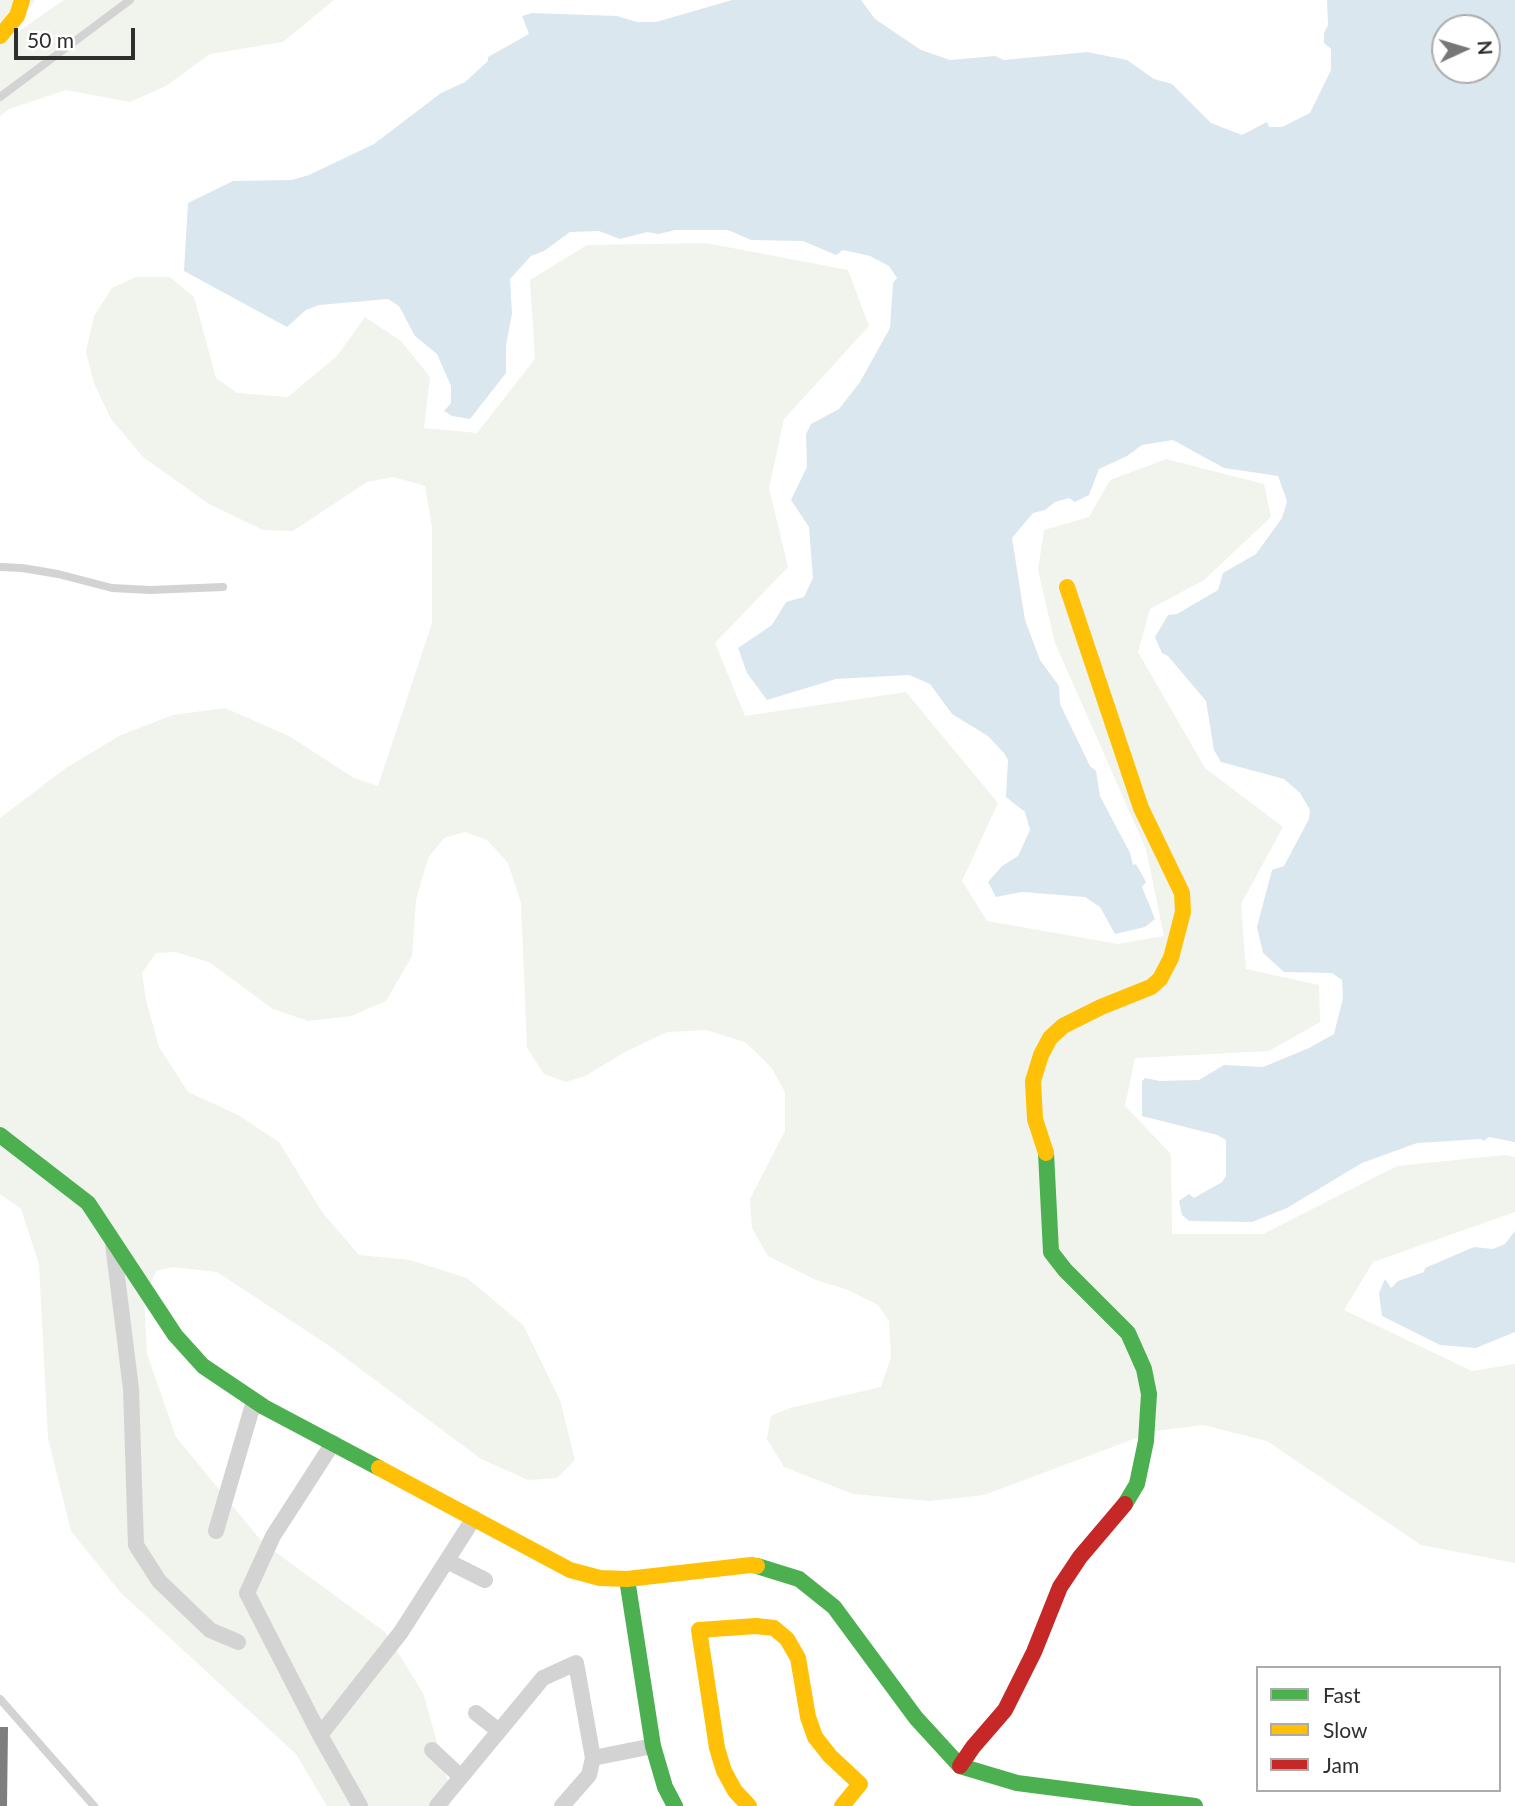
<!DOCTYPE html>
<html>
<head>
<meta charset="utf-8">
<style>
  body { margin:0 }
  #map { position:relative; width:1515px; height:1806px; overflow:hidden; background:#fff; font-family:Lato,sans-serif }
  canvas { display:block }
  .legend { position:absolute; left:1256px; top:1666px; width:245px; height:126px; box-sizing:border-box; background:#fff; border:2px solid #ababab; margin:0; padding:9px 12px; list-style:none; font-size:21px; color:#2e2e2e }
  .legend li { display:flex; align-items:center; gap:14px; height:35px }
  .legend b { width:35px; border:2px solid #ababab }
  .north { position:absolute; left:1431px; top:14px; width:70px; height:70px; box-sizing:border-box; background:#fff; border:2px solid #ababab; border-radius:50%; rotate:86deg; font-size:19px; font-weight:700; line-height:28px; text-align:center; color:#2e2e2e }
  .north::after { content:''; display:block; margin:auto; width:24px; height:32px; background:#777; clip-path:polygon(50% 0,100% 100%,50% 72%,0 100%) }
  .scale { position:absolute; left:14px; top:28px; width:121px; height:32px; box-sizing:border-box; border:4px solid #2e2e2e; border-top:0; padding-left:9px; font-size:21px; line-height:24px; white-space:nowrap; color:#2e2e2e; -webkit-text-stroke:5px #fff; paint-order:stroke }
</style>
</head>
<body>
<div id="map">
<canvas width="1515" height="1806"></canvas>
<ul class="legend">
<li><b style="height:9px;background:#4caf50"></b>Fast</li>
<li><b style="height:9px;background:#ffc107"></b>Slow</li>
<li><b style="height:9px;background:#c62828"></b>Jam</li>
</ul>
<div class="north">N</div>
<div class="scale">50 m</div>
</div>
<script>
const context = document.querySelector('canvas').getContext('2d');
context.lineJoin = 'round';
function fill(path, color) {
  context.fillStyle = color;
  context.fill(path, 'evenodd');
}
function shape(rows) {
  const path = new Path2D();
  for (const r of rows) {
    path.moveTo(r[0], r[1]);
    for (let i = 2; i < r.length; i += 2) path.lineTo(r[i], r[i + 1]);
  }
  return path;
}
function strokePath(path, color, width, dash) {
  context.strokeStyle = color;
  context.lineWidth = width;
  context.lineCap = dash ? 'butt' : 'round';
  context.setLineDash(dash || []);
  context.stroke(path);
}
fill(shape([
  [0,0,35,0,9,38,64,0,334,0,283,42,210,54,166,86,130,102,66,90,9,109,0,116],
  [706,243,848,270,869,326,784,419,769,488,788,567,715,643,745,716,906,692,998,803,962,881,987,921,1118,944,1164,936,1146,849,1055,643,1038,570,1044,530,1089,517,1110,480,1166,459,1264,484,1271,517,1204,580,1150,609,1138,652,1205,768,1283,827,1241,904,1246,969,1319,985,1320,1022,1269,1051,1135,1058,1125,1106,1171,1154,1172,1234,1263,1234,1397,1166,1505,1155,1515,1157,1515,1212,1373,1262,1344,1310,1472,1371,1515,1364,1515,1563,1421,1545,1267,1441,1203,1425,1155,1431,984,1495,929,1501,853,1494,784,1467,767,1439,771,1416,790,1408,881,1387,891,1357,889,1321,878,1305,848,1290,816,1280,768,1256,752,1228,750,1199,785,1131,785,1092,771,1067,745,1042,706,1030,667,1032,625,1052,585,1076,566,1082,544,1074,527,1048,521,903,508,863,487,840,465,832,444,838,428,858,416,900,412,956,386,1001,351,1016,308,1021,273,1009,209,962,175,952,156,953,142,973,146,1000,159,1047,188,1092,238,1115,279,1142,322,1212,359,1255,410,1260,467,1278,523,1325,560,1400,575,1460,557,1478,528,1480,481,1459,331,1347,217,1272,173,1267,156,1271,144,1298,147,1354,176,1437,263,1543,385,1632,423,1693,448,1781,450,1806,327,1806,296,1754,121,1593,71,1531,48,1438,39,1264,21,1209,0,1194,0,818,66,768,121,735,173,715,225,708,289,736,354,778,378,786,432,623,432,527,425,486,393,477,367,482,293,531,263,530,209,504,143,457,111,419,94,383,86,352,94,316,112,288,136,277,170,277,194,297,216,378,237,393,288,397,337,356,365,317,401,341,430,377,424,428,477,433,535,359,530,280,587,245]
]), '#f1f3ed');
fill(shape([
  [732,0,861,0,875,19,921,50,950,60,995,56,1004,60,1087,52,1127,60,1154,79,1172,84,1211,123,1242,135,1267,122,1269,127,1282,127,1310,113,1331,70,1331,49,1324,43,1324,33,1328,25,1327,0,1515,0,1515,1142,1489,1137,1484,1141,1481,1139,1417,1143,1362,1163,1287,1208,1252,1222,1189,1221,1182,1215,1179,1201,1189,1194,1194,1198,1222,1182,1226,1176,1226,1140,1217,1135,1142,1116,1142,1081,1145,1078,1160,1081,1199,1080,1224,1065,1263,1067,1309,1048,1334,1034,1343,998,1342,980,1332,973,1284,972,1263,953,1257,927,1272,870,1284,866,1309,819,1310,810,1300,793,1284,779,1221,762,1214,750,1206,701,1168,656,1162,653,1155,637,1168,615,1177,614,1218,590,1223,573,1256,554,1282,518,1287,501,1278,476,1224,468,1173,440,1142,445,1127,456,1099,469,1089,495,1075,502,1069,498,1055,502,1045,510,1033,513,1012,538,1025,620,1040,660,1059,686,1060,704,1090,766,1096,771,1100,796,1130,853,1133,865,1136,864,1146,882,1142,887,1155,919,1145,927,1115,934,1100,907,1085,897,1022,892,996,897,988,882,1002,866,1018,856,1030,830,1025,812,1006,797,1008,760,1004,753,988,736,952,714,930,684,909,675,836,679,767,700,747,673,738,648,772,625,786,602,804,597,813,578,809,527,791,500,807,467,806,434,811,424,839,409,860,382,890,328,893,283,897,278,889,266,870,256,843,250,836,255,803,241,751,240,728,230,675,230,659,234,647,232,620,239,599,231,570,232,544,251,531,256,510,279,512,314,506,345,506,373,470,419,452,416,444,411,451,403,451,386,437,354,415,336,399,306,388,299,319,305,306,310,287,327,184,271,188,203,233,181,291,180,309,175,374,144,441,93,465,82,488,61,488,57,529,34,522,16,532,13,617,16,637,22,656,22],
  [1487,28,1487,70,1445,70,1445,28],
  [1515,1231,1515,1332,1476,1348,1440,1345,1382,1316,1379,1293,1385,1279,1391,1288,1398,1281,1424,1272,1425,1268,1474,1247,1493,1249,1505,1244]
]), '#dbe7ee');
fill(shape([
  [0,1727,8,1727,7,1806,0,1806]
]), '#7e7e7e');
strokePath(shape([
  [0,97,130,0],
  [0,567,22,568,58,574,112,588,150,590,223,587],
  [0,1699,94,1806]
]), '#d3d3d3', 8);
strokePath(shape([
  [113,1244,131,1389,136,1545,159,1581,210,1630,238,1642],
  [333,1443,273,1536,247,1593,320,1735,360,1806],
  [216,1531,254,1401],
  [447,1561,485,1580],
  [476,1713,499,1731],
  [320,1735,401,1632,474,1518],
  [432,1750,461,1777],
  [593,1758,653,1746],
  [437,1806,543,1678,576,1663,593,1758,589,1775,562,1806]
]), '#d3d3d3', 16);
strokePath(shape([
  [0,1135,88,1203,175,1335,203,1366,264,1407,379,1468],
  [1046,1153,1051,1252,1065,1270,1128,1333,1144,1369,1149,1394,1146,1441,1137,1484,1125,1504],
  [757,1566,799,1579,834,1607,916,1718,960,1766,1017,1783,1195,1806],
  [627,1579,653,1746,665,1787,675,1806]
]), '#4caf50', 16);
strokePath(shape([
  [0,36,17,16,22,0],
  [1046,1153,1035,1119,1033,1081,1041,1055,1050,1038,1063,1026,1101,1007,1151,987,1160,979,1171,958,1183,912,1182,893,1141,808,1067,587],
  [379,1468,570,1570,600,1578,627,1579,751,1565,757,1566],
  [749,1806,735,1791,724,1771,717,1748,699,1630,756,1626,774,1628,787,1639,798,1658,808,1717,815,1737,830,1756,860,1784,842,1806]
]), '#ffc107', 16);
strokePath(shape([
  [960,1766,973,1747,1005,1710,1034,1652,1060,1587,1080,1557,1125,1504]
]), '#c62828', 16);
</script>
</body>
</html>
